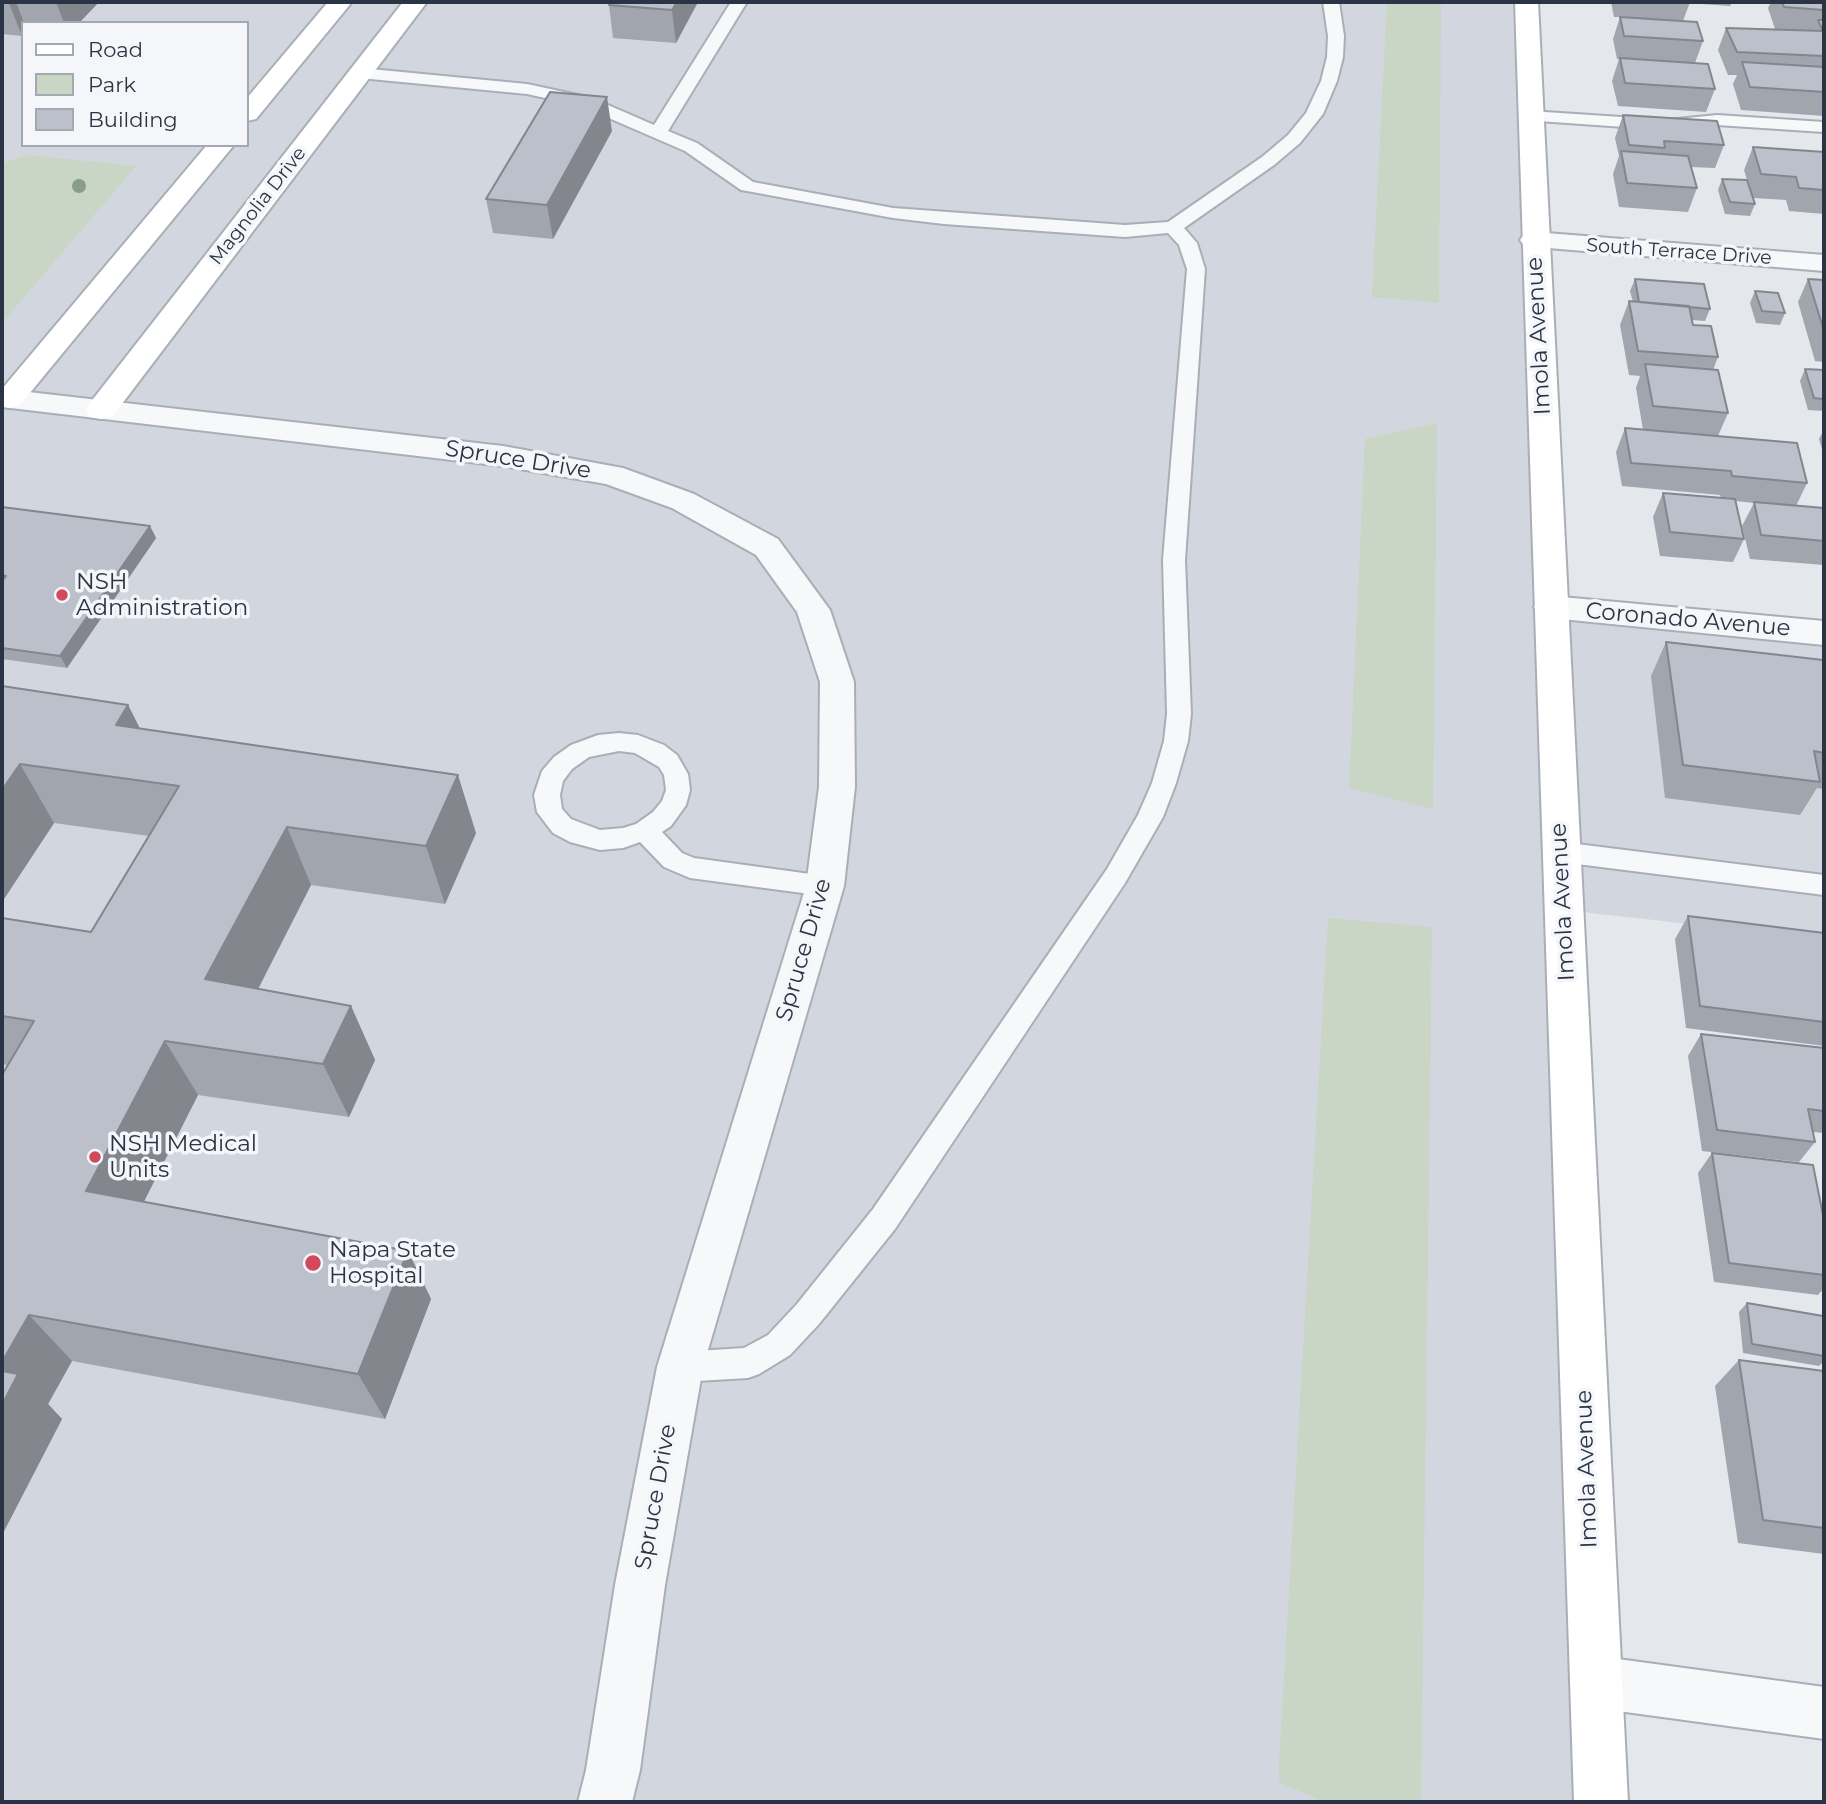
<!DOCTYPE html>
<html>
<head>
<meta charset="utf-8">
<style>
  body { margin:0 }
  #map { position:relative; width:1826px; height:1804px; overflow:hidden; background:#e4e7ec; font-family:Montserrat,sans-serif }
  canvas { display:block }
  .frame { position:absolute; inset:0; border:4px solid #2b3445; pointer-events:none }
  .legend { position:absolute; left:21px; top:21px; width:228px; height:126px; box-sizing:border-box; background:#f4f6f9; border:2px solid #a4a8b1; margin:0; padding:9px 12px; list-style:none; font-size:21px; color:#2b3445 }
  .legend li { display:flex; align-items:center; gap:14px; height:35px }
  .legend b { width:35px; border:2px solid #a4a8b1 }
</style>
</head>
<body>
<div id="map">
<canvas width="1826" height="1804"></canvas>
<div class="frame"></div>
<ul class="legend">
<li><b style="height:9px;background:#fff"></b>Road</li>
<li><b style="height:19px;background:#c9d6c5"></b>Park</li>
<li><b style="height:19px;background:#bbc0ca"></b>Building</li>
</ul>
</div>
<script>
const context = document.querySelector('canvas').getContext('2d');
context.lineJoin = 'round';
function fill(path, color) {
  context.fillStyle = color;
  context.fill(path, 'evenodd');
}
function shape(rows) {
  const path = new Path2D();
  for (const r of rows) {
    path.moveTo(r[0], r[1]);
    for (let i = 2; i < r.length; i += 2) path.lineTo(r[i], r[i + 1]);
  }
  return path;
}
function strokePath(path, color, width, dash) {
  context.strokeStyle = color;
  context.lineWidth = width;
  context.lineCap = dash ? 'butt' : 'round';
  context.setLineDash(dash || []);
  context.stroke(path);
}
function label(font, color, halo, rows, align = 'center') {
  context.font = font + ' Montserrat,sans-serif';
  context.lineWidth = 7;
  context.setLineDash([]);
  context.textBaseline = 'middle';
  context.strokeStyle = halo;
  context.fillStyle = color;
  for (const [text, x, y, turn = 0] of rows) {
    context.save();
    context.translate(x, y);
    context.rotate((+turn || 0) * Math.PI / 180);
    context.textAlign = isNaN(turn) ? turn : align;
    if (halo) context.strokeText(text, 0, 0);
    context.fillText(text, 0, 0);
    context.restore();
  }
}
fill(shape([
  [2,2,1526,2,1551,607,1824,633,1824,939,1564,910,1601,1802,2,1802],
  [23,23,247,23,247,145,23,145]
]), '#d2d6de');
fill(shape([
  [1387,2,1441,2,1439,303,1372,297],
  [27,155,136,166,2,323,2,163],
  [1437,423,1433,809,1349,788,1365,439],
  [1328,918,1432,927,1421,1802,1325,1802,1278,1782]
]), '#c9d6c5');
const lane = shape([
  [731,2,747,2,668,131,697,143,753,182,893,208,1125,225,1168,222,1262,157,1288,135,1306,113,1321,81,1327,57,1328,36,1323,2,1339,2,1344,36,1343,57,1337,81,1323,114,1300,143,1274,165,1184,228,1197,243,1205,269,1185,560,1191,714,1188,741,1176,783,1163,817,1125,883,895,1229,819,1324,790,1355,759,1374,748,1378,680,1382,669,1378,664,1367,669,1356,680,1352,744,1348,768,1335,797,1304,873,1209,1107,869,1138,815,1152,783,1164,741,1167,714,1163,560,1187,269,1179,245,1168,233,1125,237,944,224,893,218,747,191,741,190,685,151,581,106,527,94,360,78,352,73,360,68,527,84,592,98,654,125,731,2],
  [1530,111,1667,120,1717,115,1824,122,1824,132,1717,125,1667,130,1524,120,1521,116,1530,111],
  [619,733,638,735,664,745,677,755,688,774,690,790,686,805,671,826,662,832,682,853,694,858,825,876,834,879,838,886,834,893,825,896,690,878,664,867,640,842,623,848,600,850,570,842,553,833,537,812,534,795,542,771,554,757,571,745,598,735,619,733],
  [619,751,635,753,659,767,664,775,666,790,662,801,653,812,636,824,623,828,600,830,571,819,562,809,560,795,563,781,572,769,589,757,619,751],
  [1561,842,1824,875,1824,895,1561,862,1552,859,1548,852,1552,845,1561,842]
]);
const street = shape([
  [1534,232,1824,255,1824,271,1524,246,1520,240,1524,234,1534,232],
  [2,389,503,446,623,468,694,494,778,539,830,610,854,682,855,787,844,886,703,1367,665,1585,640,1770,632,1802,578,1802,586,1770,615,1585,657,1367,806,886,819,787,820,682,797,612,756,555,672,508,606,484,503,466,2,407,2,389],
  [1551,596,1824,621,1824,645,1551,618,1539,615,1534,607,1539,599,1551,596],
  [1596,1656,1824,1687,1824,1739,1596,1708,1578,1700,1570,1682,1578,1664,1596,1656]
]);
const secondary = shape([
  [328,2,352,2,256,119,247,121,247,98,328,2],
  [403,2,427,2,112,417,101,419,90,417,86,410,90,403,403,2],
  [1515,2,1538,2,1628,1802,1574,1802,1515,2],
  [207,145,234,145,20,405,9,408,2,406,2,389,207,145]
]);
strokePath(lane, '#a9aeb7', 4);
strokePath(street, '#a9aeb7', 4);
strokePath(secondary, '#a9aeb7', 4);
fill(lane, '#f7f8fa');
fill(street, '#f7f8fa');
fill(secondary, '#fff');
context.fillStyle = '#899d89';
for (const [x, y] of [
  [79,186]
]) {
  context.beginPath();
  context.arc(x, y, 7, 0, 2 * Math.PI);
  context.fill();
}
fill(shape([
  [2,2,99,2,79,23,23,23,22,36,2,34],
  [698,2,676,43,613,38,609,5],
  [1611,2,1690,2,1683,21,1703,41,1695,63,1715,89,1706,112,1618,106,1612,81,1619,59,1617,59,1613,39,1620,17,1614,17],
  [1700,2,1732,2,1730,6,1701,4],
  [1771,2,1824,2,1824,116,1741,110,1733,84,1737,75,1728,75,1718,50,1726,28,1775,29,1768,8],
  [1623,115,1724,145,1715,168,1691,167,1697,188,1688,212,1619,207,1613,174,1619,156,1615,138],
  [612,131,553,239,493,233,486,199],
  [1753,147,1824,152,1824,214,1789,211,1786,200,1753,198,1755,204,1750,216,1725,214,1718,190,1722,179,1748,183,1744,170],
  [1635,279,1710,309,1705,321,1692,320,1693,325,1718,357,1713,370,1728,413,1718,436,1807,483,1796,506,1824,508,1824,565,1750,559,1742,526,1754,503,1736,501,1744,539,1733,562,1660,556,1653,517,1663,493,1721,498,1720,495,1622,486,1616,452,1625,428,1643,430,1636,388,1640,376,1629,375,1620,325,1629,301,1633,302,1630,291],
  [1808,279,1824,280,1824,362,1815,361,1798,302],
  [1755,291,1785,313,1780,325,1756,323,1750,303],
  [1805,369,1824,370,1824,411,1808,410,1800,381],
  [1824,429,1824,456,1819,439],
  [2,507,150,526,156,538,67,668,2,659],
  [1666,642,1824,665,1824,786,1823,789,1817,788,1800,815,1665,798,1651,676],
  [2,686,128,705,140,729,476,833,445,904,311,885,258,989,351,1006,375,1060,349,1117,198,1095,144,1201,408,1251,431,1299,385,1419,72,1361,48,1404,62,1419,2,1535,7,1065,2,1064,2,919,91,932,149,836,54,823,2,902],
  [1688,916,1824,933,1824,1046,1686,1028,1675,939],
  [1701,1034,1824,1048,1824,1133,1813,1132,1815,1142,1799,1162,1702,1151,1688,1056],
  [1712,1153,1824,1220,1824,1288,1818,1295,1714,1282,1698,1173],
  [1747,1303,1824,1327,1824,1361,1819,1366,1743,1353,1739,1312],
  [1739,1360,1824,1371,1824,1554,1738,1543,1715,1386]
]), '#a1a5ae');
fill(shape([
  [11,2,16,2,24,23,23,23,22,36,9,3],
  [56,2,99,2,79,23,64,23],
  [677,2,698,2,676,43,672,10],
  [607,97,612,131,553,239,547,205],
  [150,526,156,538,67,668,60,656],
  [128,705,158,764,116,725],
  [20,764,54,823,2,902,2,790],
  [458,775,476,833,445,904,426,846],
  [287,827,311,885,235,1034,205,979],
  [351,1006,375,1060,349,1117,323,1064],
  [165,1041,198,1095,124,1241,86,1191],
  [408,1251,431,1299,385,1419,358,1374],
  [29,1315,72,1361,48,1404,62,1419,2,1535,2,1362]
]), '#83868d');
const building = shape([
  [611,2,677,2,672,10,609,5,611,2],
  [1782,2,1824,2,1824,10,1784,7,1782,2],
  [1620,17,1697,22,1703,41,1624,36,1620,17],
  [1818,20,1824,20,1824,56,1737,52,1726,28,1823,31,1818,20],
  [1620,58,1708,64,1715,89,1625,83,1620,58],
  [1742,62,1824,67,1824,92,1750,87,1742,62],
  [550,92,607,97,547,205,486,199,550,92],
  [1623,115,1717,121,1724,145,1664,141,1665,148,1629,145,1623,115],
  [1753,147,1824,152,1824,190,1799,188,1796,177,1761,174,1753,147],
  [1621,151,1688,156,1697,188,1627,183,1621,151],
  [1722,179,1747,180,1755,204,1730,202,1722,179],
  [1635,279,1704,284,1710,309,1639,302,1635,279],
  [1808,279,1824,280,1824,331,1808,279],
  [1755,291,1778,293,1785,313,1762,311,1755,291],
  [1629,301,1689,306,1693,325,1711,326,1718,357,1638,351,1629,301],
  [1645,364,1718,370,1728,413,1653,406,1645,364],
  [1805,369,1824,370,1824,399,1814,398,1805,369],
  [1625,428,1797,443,1807,483,1732,476,1731,471,1631,463,1625,428],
  [1663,493,1735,499,1744,539,1670,532,1663,493],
  [1754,502,1824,508,1824,541,1761,535,1754,502],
  [2,507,150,526,60,656,2,648,2,581,6,576,2,575,2,507],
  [1666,642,1823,660,1824,665,1824,753,1814,751,1820,782,1683,765,1666,642],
  [2,686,128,705,116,725,458,775,426,846,287,827,205,979,351,1006,323,1064,165,1041,86,1191,408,1251,358,1374,29,1315,2,1362,2,1075,34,1021,2,1016,2,918,91,932,179,786,20,764,2,790,2,686],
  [1688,916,1824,933,1824,1022,1700,1006,1688,916],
  [1701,1034,1824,1048,1824,1111,1808,1109,1815,1142,1717,1130,1701,1034],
  [1712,1153,1813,1165,1824,1220,1824,1275,1729,1263,1712,1153],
  [1747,1303,1823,1316,1824,1327,1824,1356,1752,1344,1747,1303],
  [1739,1360,1824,1371,1824,1528,1763,1520,1739,1360],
  [2,1371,18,1374,2,1405,2,1371]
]);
fill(building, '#bbc0ca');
strokePath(building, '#83868d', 2);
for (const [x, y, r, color] of [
  [62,595,7,"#d1495b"],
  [95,1157,7,"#d1495b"],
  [313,1263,9,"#d1495b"]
]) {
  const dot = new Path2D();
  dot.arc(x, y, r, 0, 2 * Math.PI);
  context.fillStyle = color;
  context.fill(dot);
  strokePath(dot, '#f4f6f9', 2.5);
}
label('19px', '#2b3445', '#f4f6f9', [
  ["Magnolia Drive",258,206,-52],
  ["South Terrace Drive",1679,252,4]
]);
label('23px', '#2b3445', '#f4f6f9', [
  ["Imola Avenue",1539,336,-93],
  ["Spruce Drive",518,460,9],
  ["Coronado Avenue",1688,620,5],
  ["Imola Avenue",1563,902,-93],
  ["Spruce Drive",804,950,-74],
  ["Imola Avenue",1587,1469,-92],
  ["Spruce Drive",656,1497,-80]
]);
label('23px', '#2b3445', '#f4f6f9', [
  ["NSH",76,582],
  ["Administration",76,608],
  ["NSH Medical",109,1144],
  ["Units",109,1170],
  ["Napa State",329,1250],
  ["Hospital",329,1276]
], 'left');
</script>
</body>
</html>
